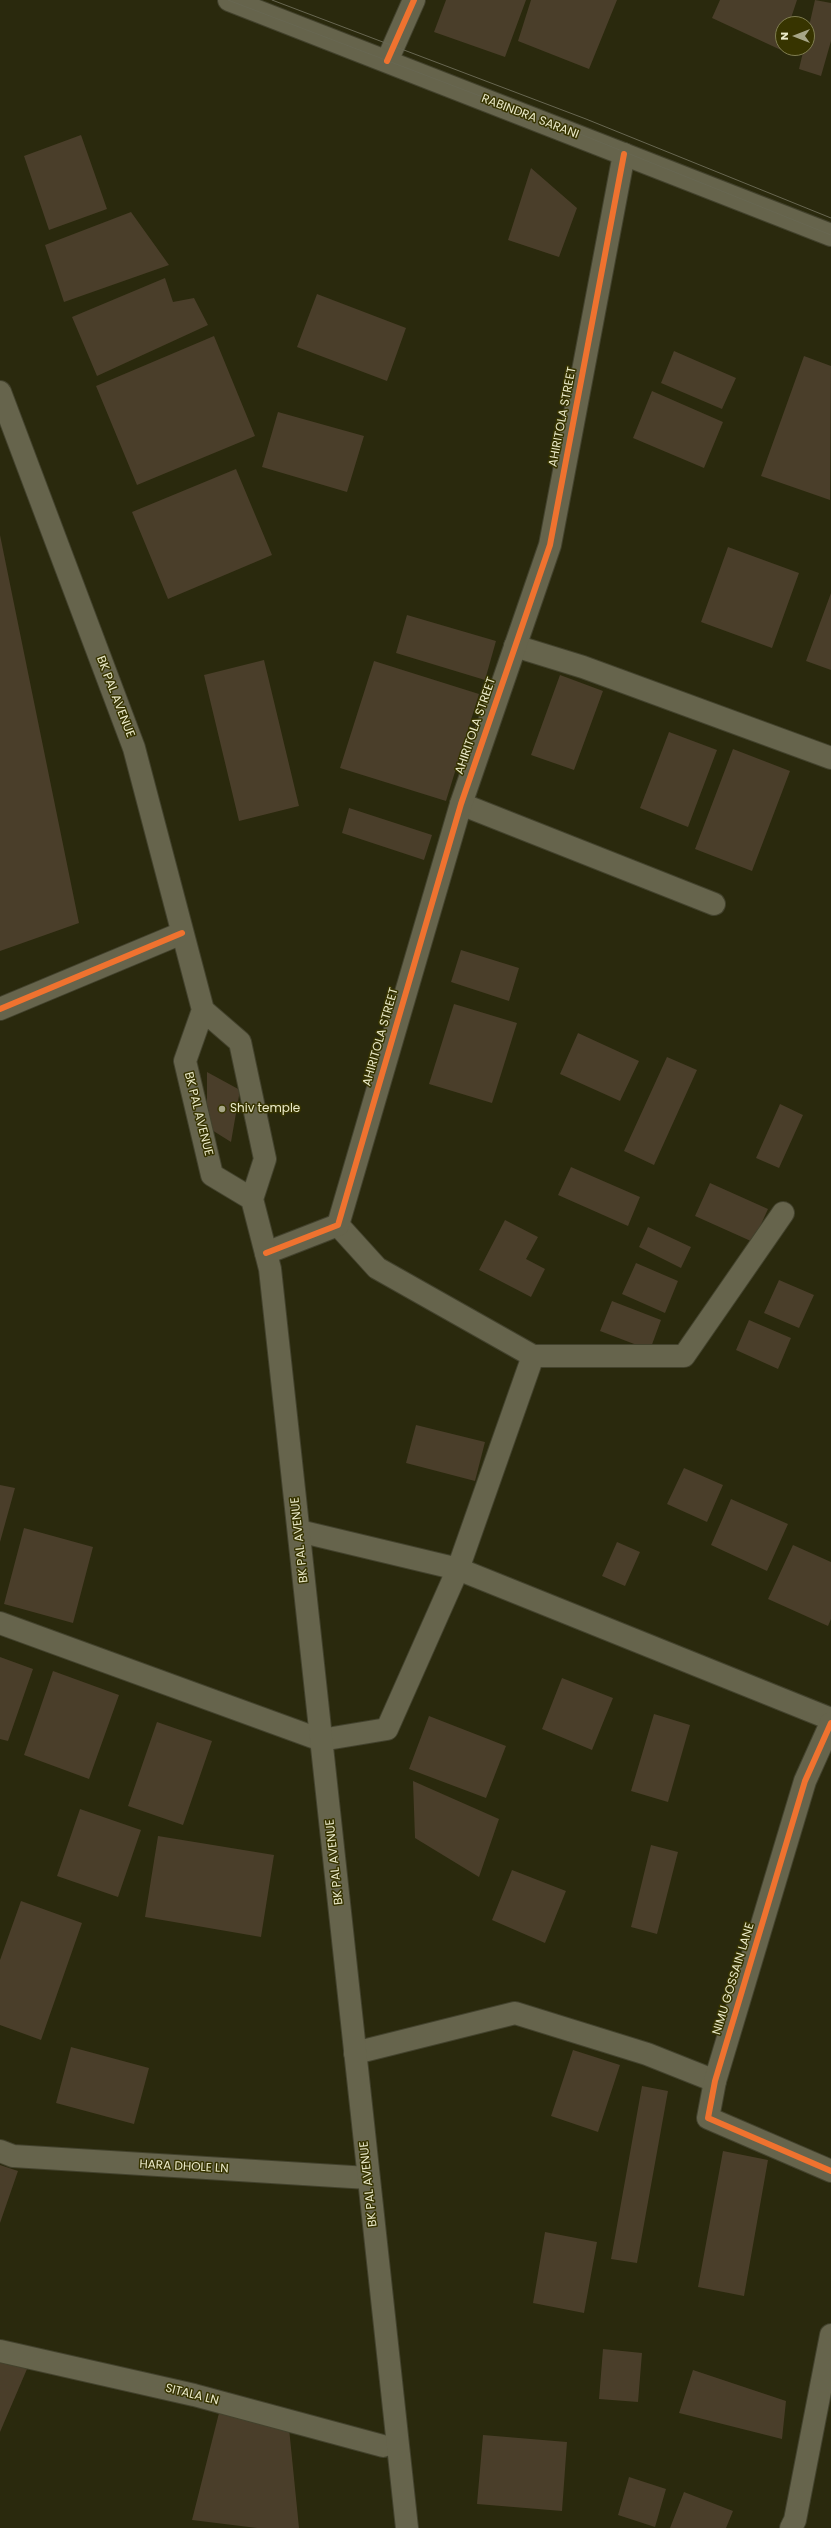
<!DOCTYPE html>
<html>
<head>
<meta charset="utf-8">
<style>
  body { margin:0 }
  #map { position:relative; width:831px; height:2528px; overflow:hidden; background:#2a290d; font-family:Poppins,sans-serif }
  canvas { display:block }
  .north { position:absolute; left:775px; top:16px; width:40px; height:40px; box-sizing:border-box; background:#373400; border:1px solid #7f7d50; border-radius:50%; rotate:270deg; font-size:11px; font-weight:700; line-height:16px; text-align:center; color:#ebeac9 }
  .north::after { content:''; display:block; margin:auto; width:14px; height:18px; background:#a7a687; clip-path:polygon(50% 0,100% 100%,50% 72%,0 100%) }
</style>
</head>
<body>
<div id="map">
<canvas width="831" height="2528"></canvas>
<div class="north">N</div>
</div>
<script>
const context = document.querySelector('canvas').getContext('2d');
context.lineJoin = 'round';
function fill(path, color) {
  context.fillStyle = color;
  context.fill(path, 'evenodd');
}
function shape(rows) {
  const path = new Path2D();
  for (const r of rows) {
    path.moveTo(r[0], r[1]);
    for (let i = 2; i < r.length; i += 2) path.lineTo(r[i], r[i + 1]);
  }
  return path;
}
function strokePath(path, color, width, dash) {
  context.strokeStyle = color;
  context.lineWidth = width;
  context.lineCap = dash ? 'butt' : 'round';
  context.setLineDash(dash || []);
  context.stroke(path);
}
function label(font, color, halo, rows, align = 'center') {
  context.font = font + ' Poppins,sans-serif';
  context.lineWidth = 3;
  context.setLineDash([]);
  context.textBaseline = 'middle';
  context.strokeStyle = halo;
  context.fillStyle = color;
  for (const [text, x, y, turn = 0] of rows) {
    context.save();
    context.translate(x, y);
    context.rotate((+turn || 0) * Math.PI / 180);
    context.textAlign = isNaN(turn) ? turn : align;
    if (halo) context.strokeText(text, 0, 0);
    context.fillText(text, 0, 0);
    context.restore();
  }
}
fill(shape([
  [446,0,526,0,505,57,434,32],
  [531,0,617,0,589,69,518,41],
  [720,0,797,0,789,24,783,24,781,50,712,18],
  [815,0,831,3,831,41,821,76,799,69,804,48,807,48,807,35],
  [81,135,107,209,49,230,24,156],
  [531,168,577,208,559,257,508,240],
  [131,212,169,265,64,302,45,245],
  [165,278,173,302,194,298,208,325,97,376,72,317],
  [317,294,406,328,387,381,297,347],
  [214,336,255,436,137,485,96,386],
  [674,351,736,378,722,409,661,383],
  [804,356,831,366,830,500,761,476],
  [652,391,723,422,704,468,633,438],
  [278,412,364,436,347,492,262,467],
  [236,469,272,555,168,599,132,512],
  [0,535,79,923,0,951],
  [728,547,799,573,772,648,701,622],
  [831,593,831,670,806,661],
  [407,615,496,641,485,680,396,653],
  [264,660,299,806,239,821,204,675],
  [374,661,479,694,446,801,340,768],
  [560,675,603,691,574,770,531,755],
  [669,732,717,750,688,827,640,808],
  [733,749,790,771,752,871,695,849],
  [349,808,432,835,424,860,342,833],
  [461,950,519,968,509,1001,451,982],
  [454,1004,517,1023,492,1103,429,1084],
  [578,1033,639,1061,620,1101,560,1074],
  [667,1057,697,1070,654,1165,624,1151],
  [207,1072,240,1090,231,1142,207,1127],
  [780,1104,803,1115,779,1168,756,1158],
  [571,1167,640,1197,628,1226,558,1195],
  [710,1183,768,1209,753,1242,695,1216],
  [505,1220,538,1237,526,1259,545,1269,531,1297,479,1270],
  [648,1227,691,1247,681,1268,639,1247],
  [636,1263,678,1281,665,1313,622,1294],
  [779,1280,814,1295,799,1328,764,1313],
  [612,1301,661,1320,650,1350,600,1331],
  [749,1320,791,1338,778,1369,736,1350],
  [416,1425,485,1442,475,1481,406,1463],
  [684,1468,723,1485,707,1522,667,1504],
  [0,1485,15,1488,0,1542],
  [731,1499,788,1524,767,1571,711,1545],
  [24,1528,93,1547,73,1623,4,1604],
  [617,1542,640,1552,625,1586,602,1576],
  [793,1545,831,1562,831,1619,828,1626,768,1599],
  [0,1657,33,1669,8,1741,0,1739],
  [53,1671,119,1695,89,1779,24,1755],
  [562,1678,613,1698,592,1750,542,1729],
  [654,1714,690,1725,668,1802,631,1791],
  [429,1716,506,1746,486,1798,409,1769],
  [157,1722,212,1741,183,1825,128,1806],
  [413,1781,499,1819,479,1877,415,1838],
  [80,1809,141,1830,118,1897,57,1876],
  [158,1836,274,1855,261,1937,145,1917],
  [651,1845,678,1852,657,1934,631,1927],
  [512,1870,566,1891,545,1943,492,1920],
  [21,1901,82,1923,41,2040,0,2025,0,1960],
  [71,2047,149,2068,134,2124,56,2103],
  [573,2050,620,2065,598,2132,551,2116],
  [642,2086,668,2091,637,2263,611,2259],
  [723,2151,768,2160,744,2296,698,2287],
  [0,2165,18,2171,0,2223],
  [545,2232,597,2242,584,2313,533,2303],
  [603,2349,642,2353,638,2402,599,2399],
  [0,2357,27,2369,0,2432],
  [693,2370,786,2401,782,2439,679,2413],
  [219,2413,289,2428,299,2528,257,2528,192,2520],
  [483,2435,567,2442,562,2511,477,2504],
  [629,2477,666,2489,655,2527,618,2515],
  [684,2492,733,2511,726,2528,670,2528]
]), '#4a3e2a');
const service = shape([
  [515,646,583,667,831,758],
  [461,804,714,904],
  [533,1356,684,1356,783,1213],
  [299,1531,458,1569,831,1719],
  [0,1623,321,1740,387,1729,458,1569,533,1356,377,1268,338,1225],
  [355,2053,515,2013,647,2054,715,2081],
  [0,2151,13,2156,368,2178],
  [0,2351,194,2395,383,2446],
  [791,2528,795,2520,831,2335]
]);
const minor = shape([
  [387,61,414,0],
  [0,1009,182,933],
  [266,1253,338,1225,461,804,550,545,624,154]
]);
const tertiary = shape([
  [831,1723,805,1781,715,2081,708,2118,831,2171]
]);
const secondary = shape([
  [229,0,831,235],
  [0,392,134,748,203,1010,240,1042,265,1159,252,1199,270,1269,407,2528],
  [203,1010,185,1061,212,1175,252,1199]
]);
strokePath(service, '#43422d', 24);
strokePath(minor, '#43422d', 24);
strokePath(tertiary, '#43422d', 24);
strokePath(secondary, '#43422d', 24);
strokePath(service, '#66644c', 22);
strokePath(minor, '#66644c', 22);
strokePath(tertiary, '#66644c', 22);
strokePath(secondary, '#66644c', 22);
strokePath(shape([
  [228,0,580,134,831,235],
  [272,0,586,119,831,218]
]), '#686752', 1);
strokePath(shape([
  [387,61,414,0],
  [0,1009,182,933],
  [266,1253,338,1225,461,804,550,545,624,154],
  [831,1723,805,1781,715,2081,708,2118,831,2171]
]), '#ef722f', 6);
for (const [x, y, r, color] of [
  [222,1109,4,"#a7a687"]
]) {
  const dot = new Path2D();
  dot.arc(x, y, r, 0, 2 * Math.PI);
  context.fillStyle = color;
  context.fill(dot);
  strokePath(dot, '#373400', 1.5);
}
label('12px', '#ebeac9', '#373400', [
  ["RABINDRA SARANI",530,117,21],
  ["AHIRITOLA STREET",563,417,-79],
  ["BK PAL AVENUE",115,697,69],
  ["AHIRITOLA STREET",476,726,-71],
  ["AHIRITOLA STREET",381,1037,-74],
  ["BK PAL AVENUE",198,1114,76],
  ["BK PAL AVENUE",300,1540,-96],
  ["BK PAL AVENUE",335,1862,-96],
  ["NIMU GOSSAIN LANE",734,1979,-73],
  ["HARA DHOLE LN",184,2167,3],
  ["BK PAL AVENUE",369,2184,-96],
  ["SITALA LN",192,2395,14]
]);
label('12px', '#ebeac9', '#373400', [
  ["Shiv temple",230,1109]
], 'left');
</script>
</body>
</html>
